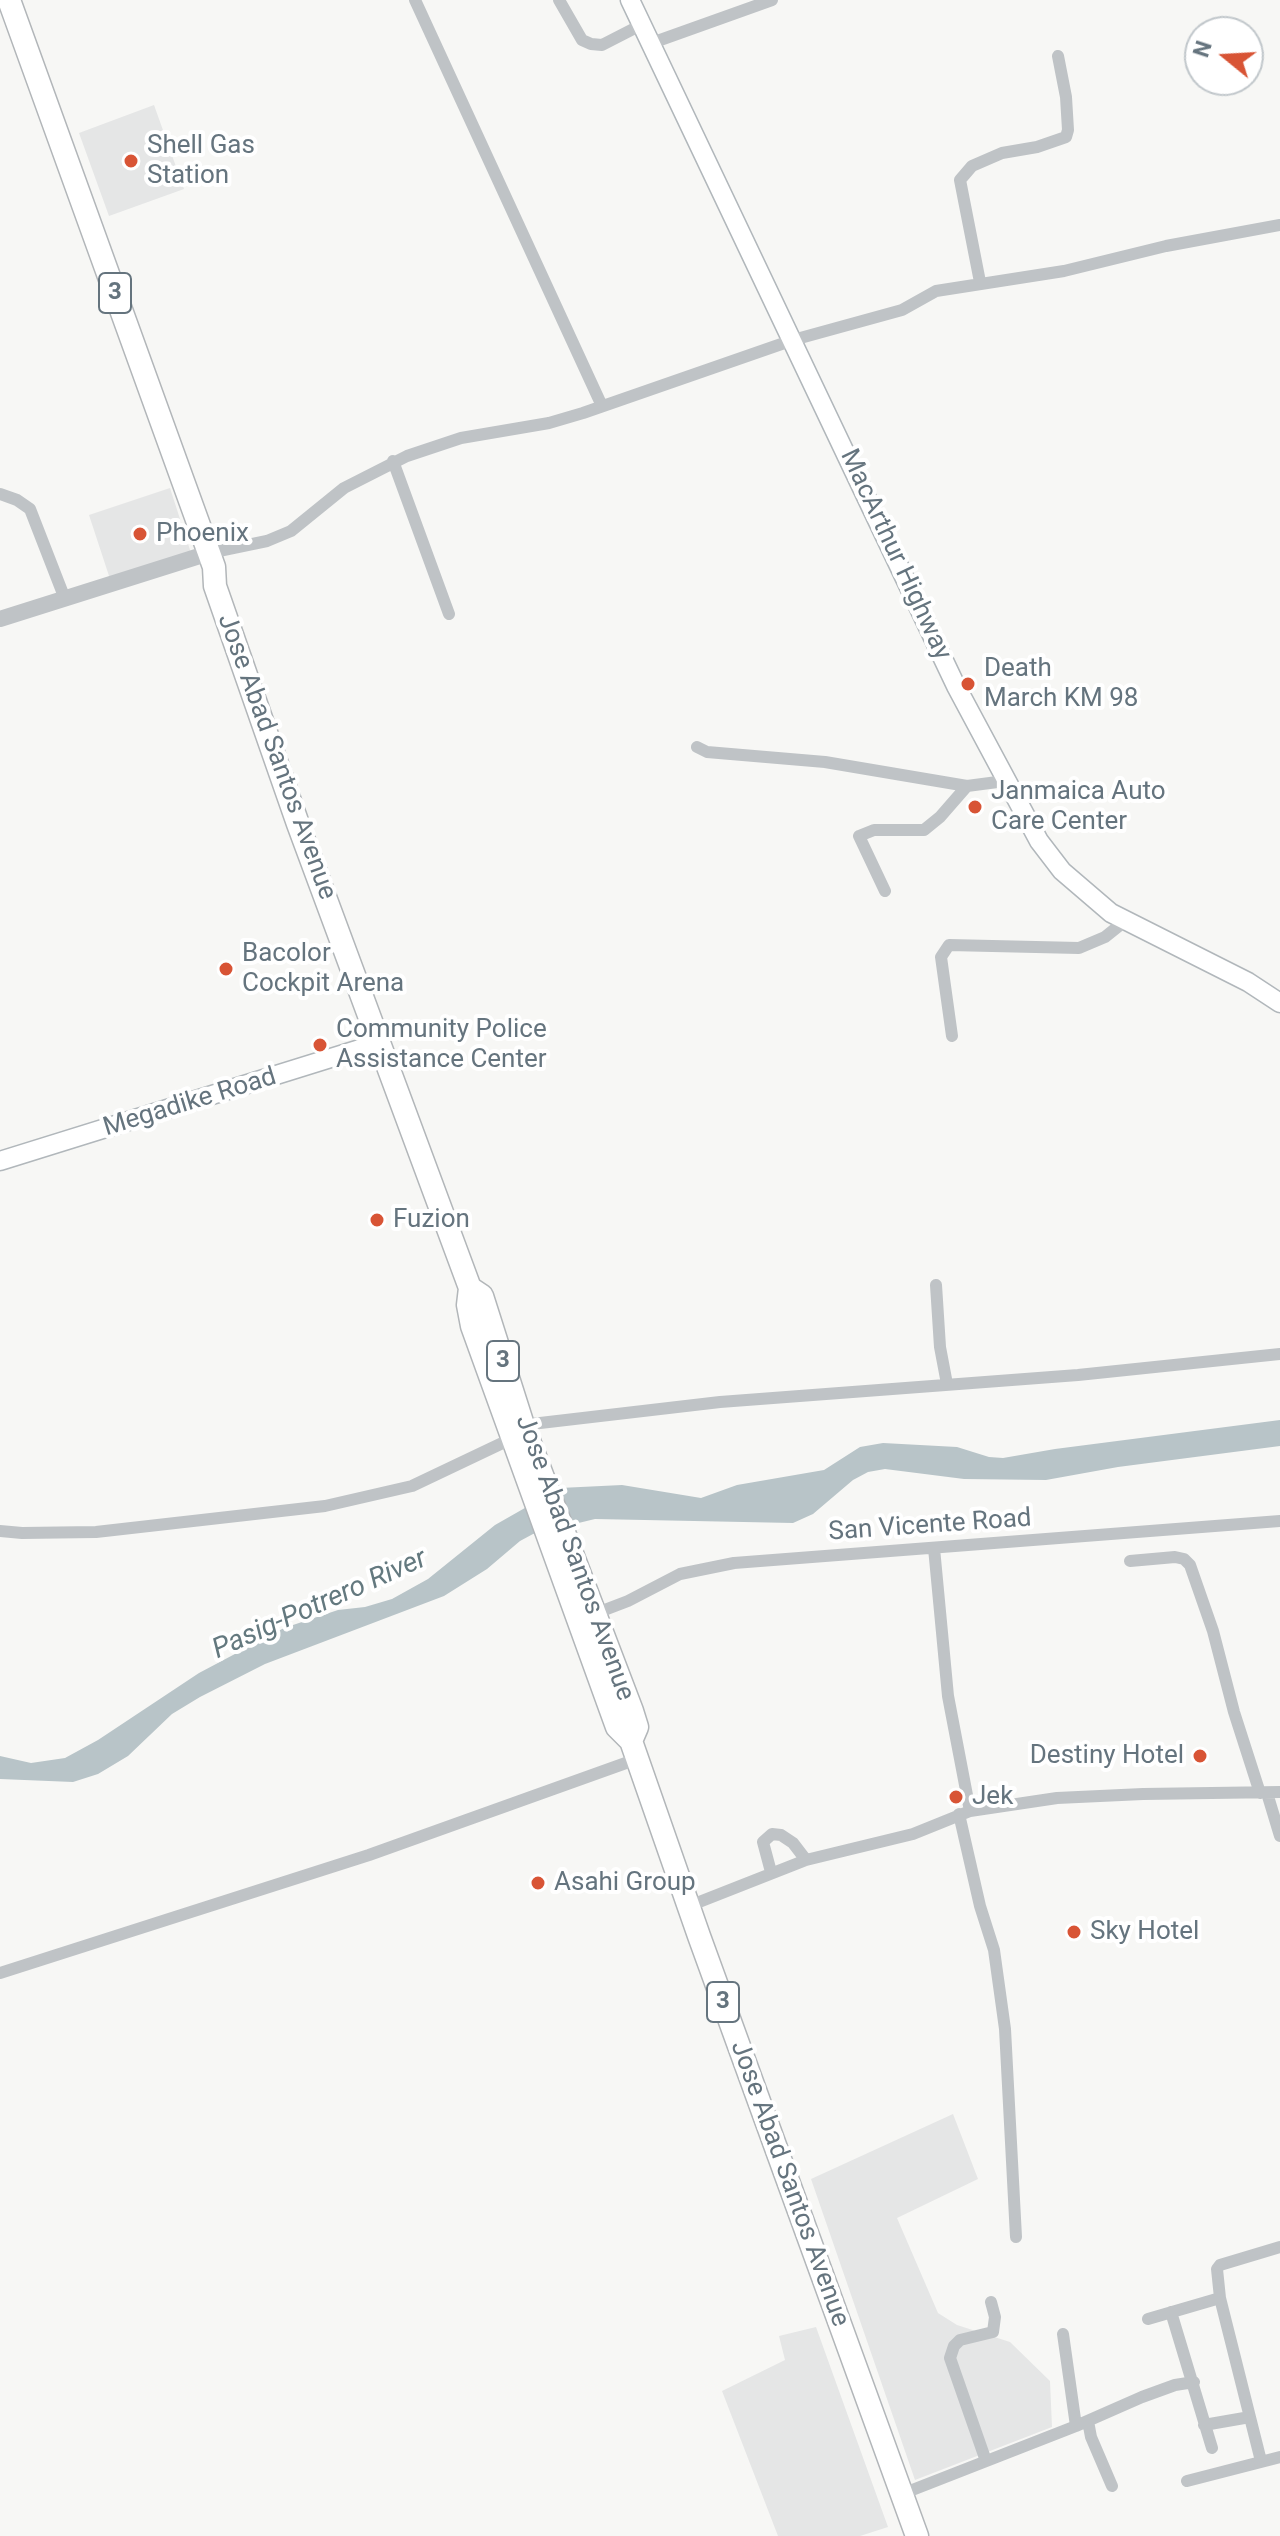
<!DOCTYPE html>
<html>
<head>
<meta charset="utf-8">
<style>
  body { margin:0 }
  #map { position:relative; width:1280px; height:2536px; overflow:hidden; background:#f7f7f5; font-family:Roboto,sans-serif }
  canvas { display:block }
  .north { position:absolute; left:1184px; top:16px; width:80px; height:80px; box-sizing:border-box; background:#fff; border:2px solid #c1c7cb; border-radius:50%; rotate:288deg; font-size:22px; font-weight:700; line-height:32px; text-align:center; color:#65747e }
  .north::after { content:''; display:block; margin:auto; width:28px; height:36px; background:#d85435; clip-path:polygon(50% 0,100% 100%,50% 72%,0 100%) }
</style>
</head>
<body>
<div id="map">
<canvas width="1280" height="2536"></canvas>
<div class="north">N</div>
</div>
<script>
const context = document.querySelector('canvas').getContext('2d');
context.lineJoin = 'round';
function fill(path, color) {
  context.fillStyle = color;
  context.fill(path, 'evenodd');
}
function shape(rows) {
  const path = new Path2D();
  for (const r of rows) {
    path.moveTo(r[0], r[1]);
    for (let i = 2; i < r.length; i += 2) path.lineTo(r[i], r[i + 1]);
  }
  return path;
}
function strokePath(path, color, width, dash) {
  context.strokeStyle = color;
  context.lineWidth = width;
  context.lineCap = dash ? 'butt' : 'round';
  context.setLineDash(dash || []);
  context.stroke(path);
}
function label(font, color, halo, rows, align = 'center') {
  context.font = font + ' Roboto,sans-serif';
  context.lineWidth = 8;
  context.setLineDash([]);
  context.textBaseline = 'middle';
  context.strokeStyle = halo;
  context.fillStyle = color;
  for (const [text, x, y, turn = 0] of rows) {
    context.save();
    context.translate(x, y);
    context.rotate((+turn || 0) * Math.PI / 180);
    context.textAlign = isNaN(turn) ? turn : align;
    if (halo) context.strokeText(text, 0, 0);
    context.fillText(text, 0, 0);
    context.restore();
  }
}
fill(shape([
  [154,105,184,189,109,216,79,133],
  [170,488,191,553,111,582,89,515],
  [953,2114,978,2179,897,2218,938,2313,957,2325,1010,2342,1050,2381,1052,2427,915,2480,811,2179],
  [816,2327,888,2527,860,2536,778,2536,722,2391,785,2360,779,2336]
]), '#e5e6e6');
fill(shape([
  [1280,1420,1280,1446,1118,1467,1046,1480,964,1479,885,1469,868,1472,853,1480,813,1514,793,1523,595,1519,533,1534,520,1541,487,1569,444,1596,265,1664,200,1697,172,1714,128,1756,98,1774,73,1782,0,1779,0,1756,31,1763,65,1758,98,1740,199,1673,284,1628,338,1610,365,1607,392,1599,428,1579,495,1525,560,1488,622,1485,701,1498,737,1485,824,1470,860,1447,883,1443,957,1447,989,1457,1003,1458,1055,1449]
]), '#b8c4c8');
const secondary = shape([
  [630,0,956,686,1039,841,1062,871,1111,913,1248,982,1280,1003],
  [0,1161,379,1043]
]);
const trunk = shape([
  [9,0,209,553,214,567,215,586,298,824,470,1288,468,1305,472,1326,617,1727,631,1741,699,1936,917,2536],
  [470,1288,482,1296,523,1425,632,1711,637,1727,631,1741]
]);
strokePath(secondary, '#b1b7bb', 21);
strokePath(trunk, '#b2b6b9', 25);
strokePath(shape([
  [415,0,602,406],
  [559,0,582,40,591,44,602,45,641,25],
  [649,44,772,0],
  [980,282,960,180,972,166,1002,153,1037,147,1066,137,1068,130,1066,97,1058,56],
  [393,461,449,614],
  [0,494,17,500,30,509,65,599],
  [209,553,267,541,291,531,344,488,407,456,461,438,549,423,583,413,793,340,902,310,936,291,1064,271,1166,246,1280,225],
  [697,747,707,752,825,762,967,786,1005,781],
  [885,891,859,836,874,830,924,830,940,817,967,786],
  [952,1036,941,957,949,945,1079,948,1105,937,1125,921],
  [936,1285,940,1347,947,1384],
  [523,1425,720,1402,1078,1375,1280,1354],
  [0,1531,22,1533,96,1532,325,1506,412,1486,513,1438],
  [934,1548,948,1696,970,1811],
  [1130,1561,1175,1557,1184,1559,1190,1565,1213,1631,1234,1712,1260,1793],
  [594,1614,628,1601,680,1574,734,1563,1280,1521],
  [1267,1793,1280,1836],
  [959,1814,980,1906,994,1950,1005,2029,1016,2237],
  [771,1872,763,1842,772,1834,781,1835,793,1843,806,1860],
  [689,1906,806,1860,913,1834,970,1811,1057,1798,1143,1794,1280,1792],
  [0,1973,369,1855,637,1759],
  [1171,2312,1212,2448],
  [1148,2319,1220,2298],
  [1063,2334,1076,2426],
  [1088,2421,1091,2437,1112,2486],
  [1204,2425,1250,2417],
  [986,2461,950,2358,954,2346,960,2340,993,2332,995,2317,991,2302],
  [1261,2461,1220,2298,1217,2269,1220,2265,1280,2247],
  [1187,2481,1280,2457],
  [902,2494,1076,2426,1142,2397,1175,2385,1194,2382]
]), '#bfc3c6', 12);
strokePath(shape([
  [0,619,209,553]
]), '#bfc3c6', 16);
strokePath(secondary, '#fff', 18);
strokePath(trunk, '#fff', 22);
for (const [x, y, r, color] of [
  [131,161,8,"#d85435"],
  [140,534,8,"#d85435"],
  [968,684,8,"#d85435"],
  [975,807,8,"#d85435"],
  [226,969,8,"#d85435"],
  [320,1045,8,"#d85435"],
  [377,1220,8,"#d85435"],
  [1200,1756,8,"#d85435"],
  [956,1797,8,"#d85435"],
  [538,1883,8,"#d85435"],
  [1074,1932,8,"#d85435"]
]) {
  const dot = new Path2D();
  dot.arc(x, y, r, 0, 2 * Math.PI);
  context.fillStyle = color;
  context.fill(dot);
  strokePath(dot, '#fff', 3);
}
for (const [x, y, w] of [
  [115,293,32],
  [503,1361,32],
  [723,2002,32]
]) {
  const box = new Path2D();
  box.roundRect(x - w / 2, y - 20, w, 40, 6);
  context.fillStyle = '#fff';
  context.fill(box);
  strokePath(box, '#65747e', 2);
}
label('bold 24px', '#65747e', null, [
  ["3",115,293],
  ["3",503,1361],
  ["3",723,2002]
]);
label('26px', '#65747e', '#fff', [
  ["Shell Gas",147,146],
  ["Station",147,176],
  ["Phoenix",156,534],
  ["Death",984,669],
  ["March KM 98",984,699],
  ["Janmaica Auto",991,792],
  ["Care Center",991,822],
  ["Bacolor",242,954],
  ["Cockpit Arena",242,984],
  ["Community Police",336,1030],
  ["Assistance Center",336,1060],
  ["Fuzion",393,1220],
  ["Destiny Hotel",1184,1756,"right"],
  ["Jek",972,1797],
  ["Asahi Group",554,1883],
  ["Sky Hotel",1090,1932]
], 'left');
label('26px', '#65747e', '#fff', [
  ["MacArthur Highway",895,555,65],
  ["Jose Abad Santos Avenue",276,757,70],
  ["Megadike Road",190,1103,-17],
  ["San Vicente Road",930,1526,-4],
  ["Jose Abad Santos Avenue",574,1558,70],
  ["Jose Abad Santos Avenue",789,2184,70]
]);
label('italic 28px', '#64797f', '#fff', [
  ["Pasig-Potrero River",320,1605,-24]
]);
</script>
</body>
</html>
